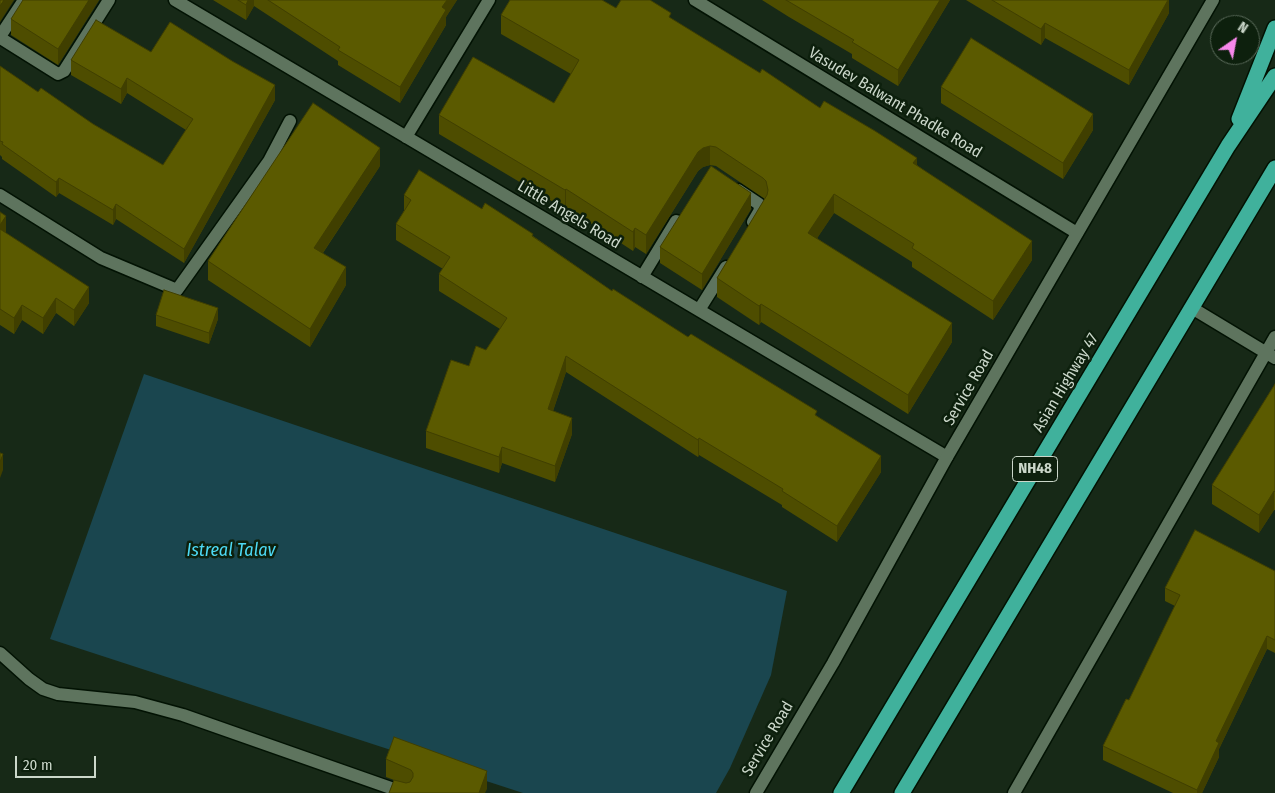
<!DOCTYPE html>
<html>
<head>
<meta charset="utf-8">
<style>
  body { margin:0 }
  #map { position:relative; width:1275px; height:793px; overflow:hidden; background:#172917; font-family:"Fira Sans Condensed",sans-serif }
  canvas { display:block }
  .north { position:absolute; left:1210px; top:15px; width:50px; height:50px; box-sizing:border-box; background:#0d200d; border:1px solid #596959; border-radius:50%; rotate:33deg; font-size:14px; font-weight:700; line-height:20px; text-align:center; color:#cbd7ca }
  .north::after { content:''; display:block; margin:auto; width:18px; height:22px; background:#f788eb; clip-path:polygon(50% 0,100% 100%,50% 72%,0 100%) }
  .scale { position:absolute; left:15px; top:756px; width:81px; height:22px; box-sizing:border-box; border:2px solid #cbd7ca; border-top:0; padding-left:6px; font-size:15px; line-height:18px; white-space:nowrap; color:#cbd7ca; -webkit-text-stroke:4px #0d200d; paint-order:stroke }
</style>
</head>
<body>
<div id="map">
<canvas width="1275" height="793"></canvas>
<div class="north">N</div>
<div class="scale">20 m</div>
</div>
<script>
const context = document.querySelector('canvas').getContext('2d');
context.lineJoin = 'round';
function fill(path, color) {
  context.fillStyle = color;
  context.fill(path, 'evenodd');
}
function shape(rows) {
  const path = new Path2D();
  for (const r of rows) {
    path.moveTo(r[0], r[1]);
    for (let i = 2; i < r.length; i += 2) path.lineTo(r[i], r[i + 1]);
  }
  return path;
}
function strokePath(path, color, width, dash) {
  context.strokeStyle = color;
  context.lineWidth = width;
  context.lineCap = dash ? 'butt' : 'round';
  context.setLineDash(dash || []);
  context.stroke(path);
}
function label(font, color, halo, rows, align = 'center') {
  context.font = font + ' "Fira Sans Condensed",sans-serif';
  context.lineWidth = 5;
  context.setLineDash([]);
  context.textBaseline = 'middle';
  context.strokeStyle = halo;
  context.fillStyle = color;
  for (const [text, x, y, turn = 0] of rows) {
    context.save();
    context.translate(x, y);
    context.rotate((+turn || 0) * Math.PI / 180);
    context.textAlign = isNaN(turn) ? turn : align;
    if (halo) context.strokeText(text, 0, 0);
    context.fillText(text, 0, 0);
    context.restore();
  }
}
fill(shape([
  [144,374,787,591,771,675,730,768,716,793,523,793,50,639]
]), '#1a464f');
const street = shape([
  [24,0,1,35,2,39,58,74,64,71,109,0],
  [175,0,947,457],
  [695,0,1077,233],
  [406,137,489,0],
  [738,190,759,204,760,210,753,222],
  [0,195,101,258,177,290,269,161,290,121],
  [642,277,676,221],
  [1192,308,1275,358],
  [699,310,726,267],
  [0,653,29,679,43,689,58,694,135,702,183,715,405,793],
  [1014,793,1275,337]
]);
const secondary = shape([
  [756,793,833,663,947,457,1213,0]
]);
const highway = shape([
  [1239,119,1275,28],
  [841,793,1228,146,1275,76],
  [902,793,1275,168]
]);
strokePath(street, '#021203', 15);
strokePath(secondary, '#021203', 15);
strokePath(highway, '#021203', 18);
strokePath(street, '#5e745e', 12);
strokePath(secondary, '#5e745e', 12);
strokePath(highway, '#40b19c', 15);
fill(shape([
  [99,0,58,65,11,35,11,19],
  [213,0,457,0,446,17,446,25,400,103,338,65,338,61,254,6,246,20],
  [762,0,950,0,898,86,852,58,852,54,789,17],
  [966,0,1169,0,1169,13,1129,85,1045,38,1041,45],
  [616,8,671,19,760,73,917,165,1032,260,993,320,912,267,912,262,834,213,817,238,952,342,908,414,761,322,759,325,717,297,717,278,765,199,716,166,710,165,703,167,698,171,646,254,635,247,633,251,566,207,565,209,439,134,439,115,554,103,571,74,501,34,501,15],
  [151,52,275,100,184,263,116,219,113,225,59,193,56,197,2,159,2,157,0,155,0,66,38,92,163,165,186,130,127,93,121,104,71,75,71,60],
  [941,87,1093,130,1063,179,941,103],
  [380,166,323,253,346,285,310,347,208,280,208,261],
  [404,195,482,209,533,236,612,291,817,416,881,472,837,542,782,507,782,505,699,455,698,457,566,372,553,411,572,434,555,482,502,463,499,473,426,448,426,431,469,366,486,350,500,329,439,291,439,274,443,269,396,240,396,224,404,211],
  [751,209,702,290,660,263,660,247],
  [0,212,6,232,5,233,89,303,74,326,56,313,43,334,22,320,14,334,0,325],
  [156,315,218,319,209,344,156,326],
  [1275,384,1275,510,1274,510,1259,533,1212,504,1212,485],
  [1275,571,1275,653,1267,649,1219,749,1219,757,1202,793,1173,793,1103,760,1103,746,1129,700,1175,606,1165,601,1165,588],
  [386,759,487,789,389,793,394,780,386,777]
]), '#4e4d00');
fill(shape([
  [4,0,14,0,0,22,0,6],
  [89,0,99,0,58,65,58,49],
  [248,0,254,0,254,6,246,20,246,5],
  [447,0,457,0,446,17,446,25,400,103,400,87,442,7],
  [940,0,950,0,898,86,898,70],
  [1168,0,1169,0,1169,13,1129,85,1129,70],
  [1045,23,1045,38,1041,45,1041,29],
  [127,78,127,93,121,104,121,89],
  [275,85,275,100,184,263,184,249],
  [1093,114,1093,130,1063,179,1063,163],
  [710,146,710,165,703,167,698,171,646,254,646,235,698,152,703,148],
  [380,148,380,166,314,266,314,248],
  [917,158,917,177,913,163],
  [59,178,59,193,56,197,56,182],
  [566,189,566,207,565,209,565,190],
  [751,193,751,209,702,290,702,274],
  [834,194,834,213,808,252,808,233],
  [116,204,116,219,113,225,113,210],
  [6,216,6,232,0,241,0,225],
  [635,228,635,247,633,251,633,232],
  [1032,241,1032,260,993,320,993,301],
  [346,267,346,285,310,347,310,329],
  [89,287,89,303,74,326,74,310],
  [56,298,56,313,43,334,43,318],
  [761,304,761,322,759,325,759,306],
  [22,305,22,320,14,334,14,318],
  [218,308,218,319,209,344,209,333],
  [952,323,952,342,908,414,908,395],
  [566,356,566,372,548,426,548,409],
  [572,418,572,434,555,482,555,466],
  [699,438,699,455,698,457,698,440],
  [502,447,502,463,499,473,499,457],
  [3,454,3,470,0,478,0,462],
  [881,456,881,472,837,542,837,526],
  [1274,491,1274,510,1259,533,1259,515],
  [1267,636,1267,649,1219,749,1219,757,1202,793,1197,793,1197,790,1216,741],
  [487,771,487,789,485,793,479,793]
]), '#403f00');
const building = shape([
  [0,0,4,0,0,6,0,0],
  [23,0,89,0,58,49,11,19,23,0],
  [238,0,248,0,246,5,238,0],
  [268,0,447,0,442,7,446,10,400,87,338,50,340,47,268,0],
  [510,0,602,0,616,8,621,0,650,0,671,13,669,17,760,73,762,69,820,108,824,101,875,131,917,158,913,163,1032,241,993,301,912,248,914,244,834,194,808,233,952,323,908,395,761,304,759,306,717,278,767,195,768,190,766,181,763,178,716,147,710,146,703,148,698,152,646,235,635,228,633,232,566,189,565,190,439,115,473,57,554,103,579,60,501,15,510,0],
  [786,0,940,0,898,70,852,42,854,40,786,0],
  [992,0,1168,0,1129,70,1045,23,1041,29,992,0],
  [96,20,151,52,170,22,232,61,275,85,184,249,116,204,113,210,59,178,56,182,2,144,3,142,0,141,0,66,38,92,41,88,93,124,163,165,193,119,127,78,121,89,71,60,96,20],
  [971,38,1093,114,1063,163,941,87,971,38],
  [313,103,380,148,314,248,346,267,310,329,208,261,313,103],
  [711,166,751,193,702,274,660,247,711,166],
  [419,170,482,209,485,203,533,234,532,236,612,291,613,289,688,337,691,334,817,411,815,415,881,456,837,526,782,491,783,489,699,438,698,440,566,356,548,409,572,418,555,466,502,447,499,457,426,431,451,360,469,366,476,346,486,350,507,318,439,274,450,257,396,224,411,200,404,195,419,170],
  [0,212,6,216,0,225,0,212],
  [0,229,89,287,74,310,56,298,43,318,22,305,14,318,0,309,0,229],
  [164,290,218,308,209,333,156,315,164,290],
  [1275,384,1275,492,1274,491,1259,515,1212,485,1275,384],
  [0,453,3,454,0,462,0,453],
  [1195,530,1275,571,1275,640,1267,636,1216,741,1219,743,1197,790,1103,746,1126,699,1129,700,1180,595,1165,588,1195,530],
  [394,737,487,771,479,793,389,793,394,780,406,783,410,782,413,777,413,773,411,770,386,759,394,737]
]);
fill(building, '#5b5a00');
strokePath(building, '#403f00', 1);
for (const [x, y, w] of [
  [1035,469,45]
]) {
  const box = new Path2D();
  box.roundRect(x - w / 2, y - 12.5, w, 25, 4);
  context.fillStyle = '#0d200d';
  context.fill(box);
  strokePath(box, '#cbd7ca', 1);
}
label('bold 15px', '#cbd7ca', null, [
  ["NH48",1035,469]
]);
label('16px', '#cbd7ca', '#0d200d', [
  ["Vasudev Balwant Phadke Road",895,103,31],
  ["Little Angels Road",569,215,31],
  ["Asian Highway 47",1066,383,-59],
  ["Service Road",969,388,-60],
  ["Service Road",768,739,-59]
]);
label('italic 18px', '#4ddaf5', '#0d200d', [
  ["Istreal Talav",231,551]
]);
</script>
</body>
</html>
